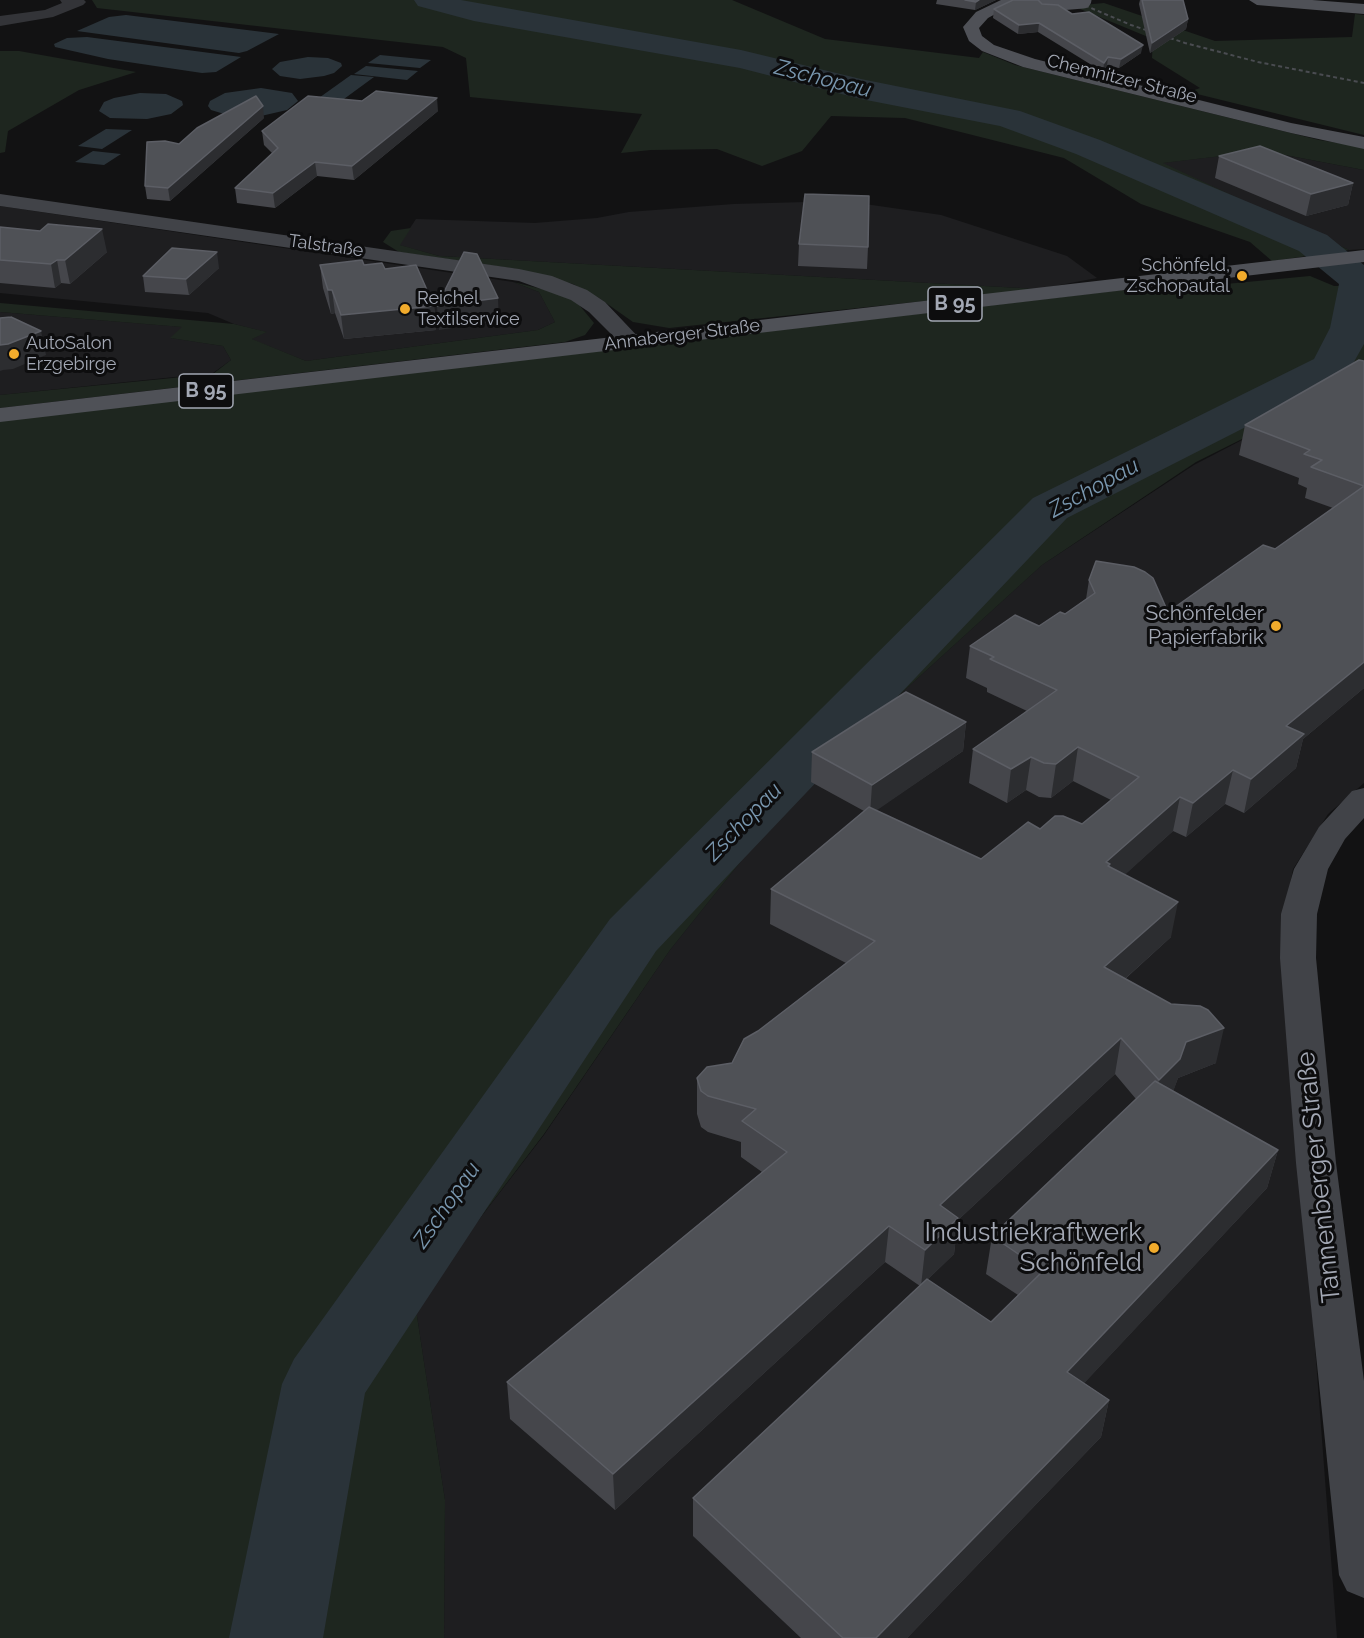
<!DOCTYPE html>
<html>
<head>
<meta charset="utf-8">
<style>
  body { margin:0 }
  canvas { display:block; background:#121213 }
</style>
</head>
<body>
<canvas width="1364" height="1638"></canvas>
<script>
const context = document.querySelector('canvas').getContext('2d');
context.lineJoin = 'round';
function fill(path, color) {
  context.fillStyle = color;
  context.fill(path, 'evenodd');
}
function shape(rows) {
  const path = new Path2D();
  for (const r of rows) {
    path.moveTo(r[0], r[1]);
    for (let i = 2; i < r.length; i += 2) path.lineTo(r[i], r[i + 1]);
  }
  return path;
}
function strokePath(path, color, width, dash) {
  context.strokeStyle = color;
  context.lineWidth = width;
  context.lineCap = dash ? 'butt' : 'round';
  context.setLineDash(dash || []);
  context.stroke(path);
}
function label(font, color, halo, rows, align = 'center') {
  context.font = font + ' Raleway,sans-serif';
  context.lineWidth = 6;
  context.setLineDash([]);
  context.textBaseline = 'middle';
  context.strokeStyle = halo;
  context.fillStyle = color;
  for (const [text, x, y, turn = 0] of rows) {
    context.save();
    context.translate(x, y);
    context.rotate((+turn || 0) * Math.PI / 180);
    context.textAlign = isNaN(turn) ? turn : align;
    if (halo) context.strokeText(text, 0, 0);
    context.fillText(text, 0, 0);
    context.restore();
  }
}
fill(shape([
  [1264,151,1364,170,1364,249,1349,250,1161,163],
  [844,201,941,215,1067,256,1097,278,1038,289,439,256,399,245,416,219,535,223,597,218,629,212,734,204],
  [0,206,513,282,539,292,555,322,538,330,306,361,251,339,266,332,234,324,208,313,0,293],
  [0,312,183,327,171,338,223,346,231,360,213,373,0,395],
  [1364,388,1364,783,1328,814,1293,869,1285,911,1285,951,1337,1638,444,1638,445,1500,415,1303,544,1135,670,950,806,780,1042,565,1194,465,1319,400]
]), '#1e1e20');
fill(shape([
  [92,0,732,0,825,39,979,58,983,52,1015,65,1319,140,1364,147,1364,170,1264,151,1163,163,1349,250,1272,261,1250,242,1141,204,1064,158,905,118,831,116,802,151,762,166,717,149,651,150,621,153,642,114,470,97,466,58,443,47,97,8],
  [1104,3,1215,41,1352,37,1355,14,1364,15,1364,135,1189,92,1200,88,1152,58,1153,39,1073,6],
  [0,51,19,51,136,72,79,90,8,131,5,152,0,153],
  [411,228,400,245,439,256,1038,289,669,328,633,322,599,298,573,284,517,269,399,252,383,242,391,231],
  [1310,276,1334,286,1364,286,1364,388,1320,400,1196,462,1042,565,806,780,670,950,544,1134,415,1303,445,1500,444,1638,0,1638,0,421,1122,290,1131,293],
  [513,282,546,290,576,301,594,323,585,335,565,342,0,408,0,395,213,374,231,360,223,346,170,338,182,327,0,312,0,303,234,324,267,332,252,339,306,361,538,330,555,322,539,292]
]), '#1e261f');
fill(shape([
  [126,15,279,34,247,51,239,53,77,31,109,17],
  [87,37,241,57,216,72,202,73,108,59,55,47,54,44,67,38],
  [380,55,431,60,420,68,368,63],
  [308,57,328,58,341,63,342,66,334,73,324,76,300,79,280,76,272,69,280,62],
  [366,66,418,71,407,80,354,74],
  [351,75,374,77,333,107,309,105],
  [261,88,292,93,298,101,287,110,261,116,231,116,211,110,208,106,210,101,225,93],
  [140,93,166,94,182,101,183,105,171,114,147,119,110,118,99,111,104,102,114,98],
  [106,129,132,130,102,149,78,146],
  [93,151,121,154,104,165,75,162]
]), '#2a3339');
fill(shape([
  [414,0,461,0,741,50,861,79,1020,111,1100,140,1327,235,1364,265,1364,344,1346,376,1067,518,656,951,365,1393,323,1638,229,1638,282,1384,294,1359,610,919,1033,498,1314,359,1330,328,1339,284,1299,251,1076,154,1000,126,861,99,740,68,474,21,418,6,414,0]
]), '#2a3339');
fill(shape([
  [60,0,84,0,86,2,83,5,53,17,0,26,0,16,45,10,62,3,60,0]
]), '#333438');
fill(shape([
  [0,194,519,269,552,276,587,290,605,302,642,341,639,346,631,348,623,346,589,312,571,300,519,281,0,206,0,194],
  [1364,788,1364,818,1345,839,1328,869,1317,914,1316,958,1336,1163,1364,1381,1364,1598,1347,1591,1339,1575,1296,1163,1280,958,1281,914,1294,869,1319,827,1352,791,1364,788]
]), '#414348');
fill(shape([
  [1001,0,1028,0,1025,3,1008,7,988,18,979,28,982,36,994,45,1035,59,1291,123,1364,137,1364,149,1291,133,1023,67,982,51,969,41,963,27,976,12,1001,0],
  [1249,0,1312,0,1364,4,1364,14,1257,5,1249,0],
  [1364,250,1364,262,0,422,0,408,1364,250]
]), '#4f5157');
strokePath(shape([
  [1072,0,1131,25,1185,43,1258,62,1364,83]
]), '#4a4c51', 2, [4, 3]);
strokePath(shape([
  [1046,3,1083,0]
]), '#4f5157', 17);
fill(shape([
  [937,0,996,0,975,10,936,4],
  [1140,0,1183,0,1188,19,1186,29,1150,53,1139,4],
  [1042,4,1072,14,1141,53,1119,68,1107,66,1103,72,1038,32,1018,34,993,18,994,9],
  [438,111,354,180,317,176,275,208,237,203,235,188,272,153,264,145,262,131],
  [264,118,170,201,147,199,145,186,179,144],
  [1219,156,1353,183,1348,205,1306,216,1215,178],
  [0,227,40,231,107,252,70,284,61,283,55,288,0,283],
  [799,244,868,247,867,269,798,266],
  [320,265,364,265,385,269,434,306,436,330,344,339,335,313,331,314,323,288],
  [219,268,189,295,145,292,143,276],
  [1364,361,1364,688,1303,739,1296,768,1244,813,1225,804,1186,837,1173,831,1125,874,1171,937,1125,979,1216,1063,1178,1078,1173,1091,1278,1150,1267,1188,1084,1383,1109,1400,1101,1437,907,1638,801,1638,693,1536,693,1498,920,1286,885,1262,615,1510,510,1419,507,1382,762,1172,741,1157,741,1142,708,1132,701,1127,697,1114,697,1078,732,1063,758,1031,846,963,770,924,771,889,864,811,811,782,812,752,966,722,963,751,876,810,981,859,1040,829,1082,824,1111,800,1073,781,1051,798,1039,797,1026,790,1007,803,969,783,973,749,1027,711,987,692,987,688,966,678,970,646,1039,626,1065,614,1086,599,1089,580,1168,612,1275,549,1333,508,1305,498,1307,488,1298,484,1299,478,1239,455,1245,425],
  [1115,1074,1136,1099,992,1236,986,1274,1018,1295,991,1322,927,1280,954,1254,958,1220]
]), '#45464b');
fill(shape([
  [979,0,996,0,975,10,976,2],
  [1188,19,1186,29,1150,53,1152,43],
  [1039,23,1038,32,1018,34,1019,25],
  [1143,45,1141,53,1119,68,1121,59],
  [1108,57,1107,66,1103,72,1104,63],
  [437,98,438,111,354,180,352,166],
  [263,106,264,118,170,201,168,188],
  [315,162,317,176,275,208,273,193],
  [1353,183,1348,205,1306,216,1311,194],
  [102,229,107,252,70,284,65,260],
  [217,252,219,268,189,295,186,279],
  [57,260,61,283,55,288,51,264],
  [328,290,332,290,335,313,331,314],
  [498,298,499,321,439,330,437,306],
  [434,306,436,330,344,339,341,315],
  [41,331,46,355,13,369,3,370,0,371,0,345],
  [1364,662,1364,688,1303,739,1296,768,1244,813,1251,779,1286,726],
  [966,722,963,751,870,815,872,785],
  [1078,747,1073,781,1051,798,1056,764],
  [1031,757,1026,790,1007,803,1011,769],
  [1233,770,1225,804,1186,837,1193,803],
  [1180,797,1173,831,1105,893,1106,862],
  [1178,902,1171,937,1098,1003,1104,967],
  [1224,1028,1216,1063,1178,1078,1172,1095,1151,1116,1159,1080,1186,1042],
  [1121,1038,1115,1074,958,1220,954,1254,921,1286,925,1250,940,1205],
  [1278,1150,1267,1188,1060,1409,1067,1372],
  [889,1226,885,1262,615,1510,613,1474],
  [1109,1400,1101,1437,907,1638,876,1638]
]), '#2c2d30');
const building = shape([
  [965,0,979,0,976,2,965,0],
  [1013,0,1038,0,1042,4,1058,5,1072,14,1089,12,1143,45,1121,59,1108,57,1104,63,1039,23,1019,25,994,9,1013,0],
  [1142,0,1183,0,1188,19,1152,43,1142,0],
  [376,91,437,98,352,166,315,162,273,193,235,188,278,148,262,131,308,96,362,101,376,91],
  [256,96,263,106,168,188,145,186,147,142,165,141,179,144,197,128,256,96],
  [1260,146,1353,183,1311,194,1219,156,1260,146],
  [805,194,869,196,868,247,799,244,805,194],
  [48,224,102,229,65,260,57,260,51,264,0,260,0,227,40,231,48,224],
  [172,248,217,252,186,279,143,276,172,248],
  [464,252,477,254,498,298,437,306,464,252],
  [362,260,364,265,382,263,385,269,416,265,434,306,341,315,332,290,328,290,320,265,362,260],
  [11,317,41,331,8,344,0,345,0,318,11,317],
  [1359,360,1364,361,1364,662,1286,726,1304,734,1251,779,1233,770,1193,803,1180,797,1106,862,1110,864,1108,866,1178,902,1104,967,1171,1004,1200,1006,1208,1010,1224,1028,1186,1042,1180,1059,1159,1080,1121,1038,940,1205,958,1218,925,1250,889,1226,613,1474,507,1382,787,1152,742,1121,756,1109,708,1096,701,1091,697,1078,707,1067,732,1063,744,1039,758,1031,875,941,771,889,869,807,981,859,1028,822,1040,829,1055,816,1063,816,1082,824,1139,777,1078,747,1056,764,1044,763,1031,757,1011,769,973,749,1057,690,990,659,994,657,970,646,1015,615,1039,626,1060,612,1065,614,1095,593,1089,580,1096,561,1134,567,1145,572,1153,578,1168,612,1263,545,1275,549,1364,486,1311,467,1322,460,1304,454,1310,450,1245,425,1359,360],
  [906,692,966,722,872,785,812,752,906,692],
  [1155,1081,1278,1150,1067,1372,1109,1400,876,1638,843,1638,693,1498,927,1279,991,1322,1043,1271,992,1236,1155,1081]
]);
fill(building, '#4f5156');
strokePath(building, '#5c5e65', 1.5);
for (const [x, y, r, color] of [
  [1242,276,6,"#f1ab2c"],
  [405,309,6,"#f1ab2c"],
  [14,354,6,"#f1ab2c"],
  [1276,626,6,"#f1ab2c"],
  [1154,1248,6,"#f1ab2c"]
]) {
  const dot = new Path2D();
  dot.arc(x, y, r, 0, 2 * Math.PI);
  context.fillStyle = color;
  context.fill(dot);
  strokePath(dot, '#0d0d0e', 2);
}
label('18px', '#a3a8b4', '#0d0d0e', [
  ["Chemnitzer Straße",1122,79,14],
  ["Talstraße",326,246,8],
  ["Annaberger Straße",682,335,-7]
]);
label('18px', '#a3a8b4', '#0d0d0e', [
  ["Schönfeld,",1230,266,"right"],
  ["Zschopautal",1230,287,"right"],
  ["Reichel",417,299],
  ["Textilservice",417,320],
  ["AutoSalon",26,344],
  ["Erzgebirge",26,365]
], 'left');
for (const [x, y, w] of [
  [955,304,54],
  [206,391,54]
]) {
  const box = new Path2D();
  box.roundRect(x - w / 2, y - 17, w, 34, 4.5);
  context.fillStyle = '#0d0d0e';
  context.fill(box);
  strokePath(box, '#a3a8b4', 1.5);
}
label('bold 20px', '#a3a8b4', null, [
  ["B 95",955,304],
  ["B 95",206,391]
]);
label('21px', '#a3a8b4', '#0d0d0e', [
  ["Schönfelder",1264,614],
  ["Papierfabrik",1264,638]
], 'right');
label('italic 22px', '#7997af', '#0d0d0e', [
  ["Zschopau",823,79,14],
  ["Zschopau",1094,488,-29],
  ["Zschopau",744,822,-46],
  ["Zschopau",447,1205,-55]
]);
label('26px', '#a3a8b4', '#0d0d0e', [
  ["Tannenberger Straße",1319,1177,-96]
]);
label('26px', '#a3a8b4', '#0d0d0e', [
  ["Industriekraftwerk",1142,1233],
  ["Schönfeld",1142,1263]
], 'right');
</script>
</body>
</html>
